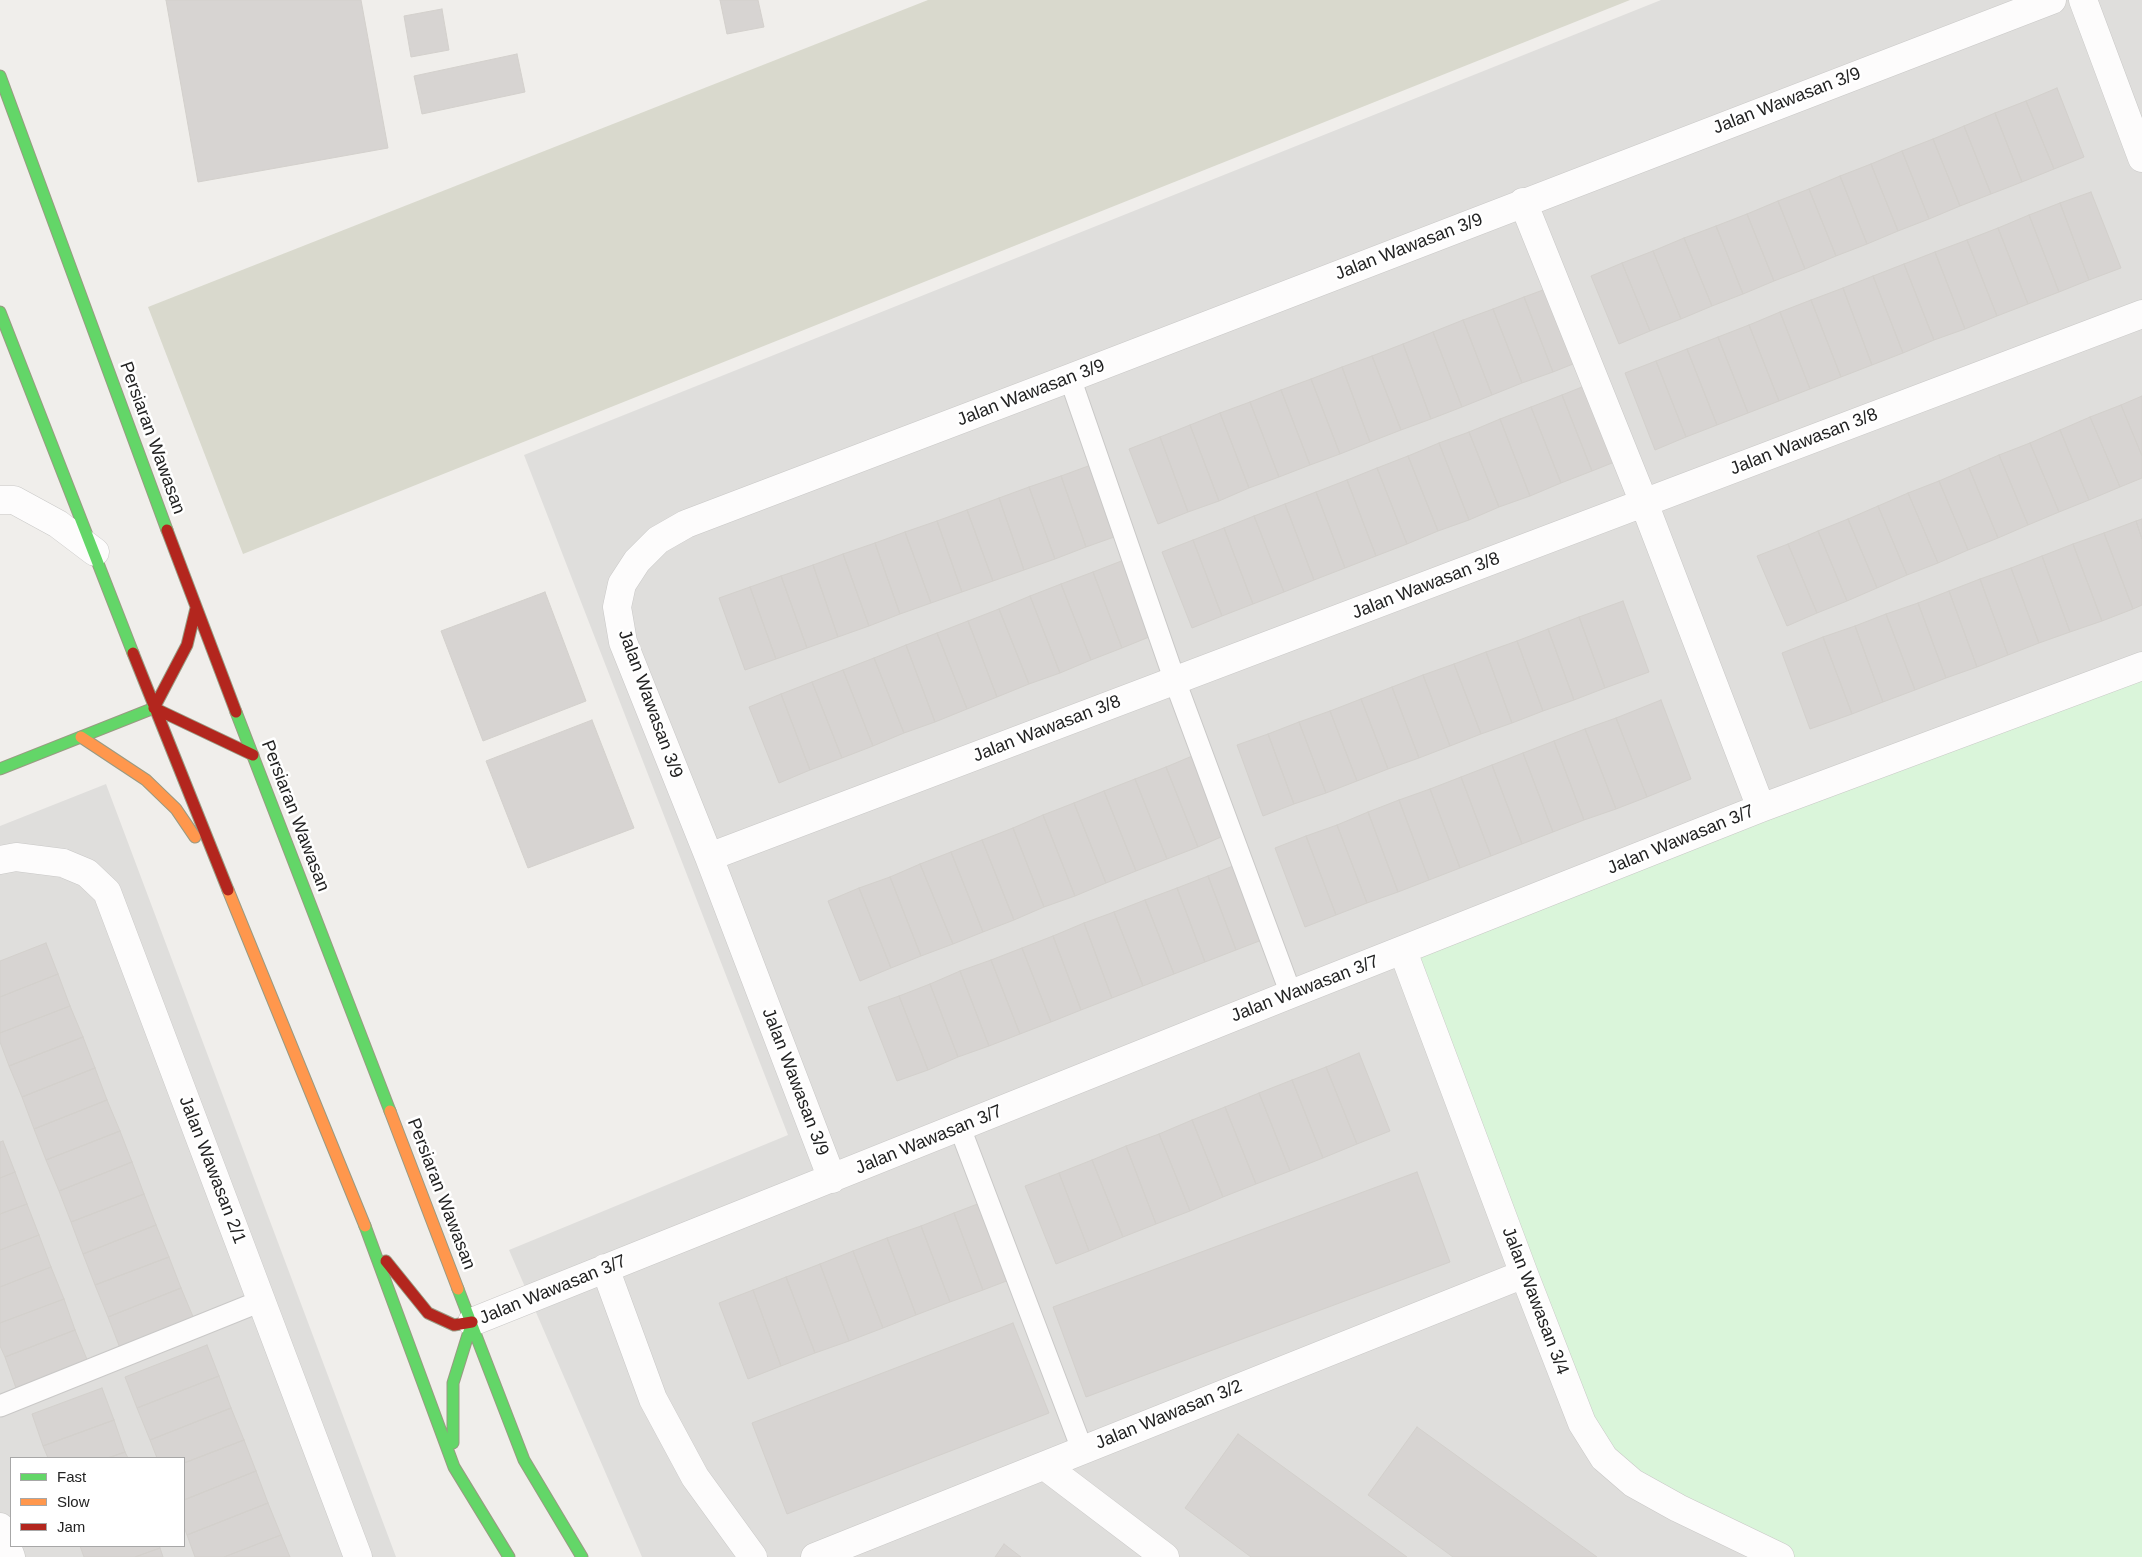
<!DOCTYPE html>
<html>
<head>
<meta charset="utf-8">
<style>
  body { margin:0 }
  #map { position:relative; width:2142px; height:1557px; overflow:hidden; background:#f0eeeb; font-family:Arial,sans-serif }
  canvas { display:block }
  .legend { position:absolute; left:10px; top:1457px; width:175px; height:90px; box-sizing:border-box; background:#fff; border:1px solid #a7a7a7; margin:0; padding:6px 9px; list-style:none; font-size:15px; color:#222 }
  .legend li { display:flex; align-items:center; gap:10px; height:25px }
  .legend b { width:25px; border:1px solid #a7a7a7 }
</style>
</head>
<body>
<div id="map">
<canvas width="2142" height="1557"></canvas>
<ul class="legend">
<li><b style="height:6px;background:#63d668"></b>Fast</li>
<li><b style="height:6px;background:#ff974d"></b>Slow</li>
<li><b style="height:6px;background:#b3261e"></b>Jam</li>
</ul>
</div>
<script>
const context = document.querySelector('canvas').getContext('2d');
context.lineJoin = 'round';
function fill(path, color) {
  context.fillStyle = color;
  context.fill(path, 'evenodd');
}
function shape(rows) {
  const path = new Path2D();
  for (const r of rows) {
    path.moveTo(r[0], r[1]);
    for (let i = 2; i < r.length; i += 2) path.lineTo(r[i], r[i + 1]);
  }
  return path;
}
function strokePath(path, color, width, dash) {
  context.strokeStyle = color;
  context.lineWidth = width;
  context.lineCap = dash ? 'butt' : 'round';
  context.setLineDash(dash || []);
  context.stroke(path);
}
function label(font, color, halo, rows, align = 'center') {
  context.font = font + ' Arial,sans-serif';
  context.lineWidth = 5;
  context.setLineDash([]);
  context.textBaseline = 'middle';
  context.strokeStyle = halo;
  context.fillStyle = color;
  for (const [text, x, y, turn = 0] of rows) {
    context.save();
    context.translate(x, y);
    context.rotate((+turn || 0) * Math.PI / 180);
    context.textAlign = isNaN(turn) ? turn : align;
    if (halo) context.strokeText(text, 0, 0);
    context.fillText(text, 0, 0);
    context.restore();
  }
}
fill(shape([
  [1661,0,2142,0,2142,1557,642,1557,509,1250,788,1135,524,455],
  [106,784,396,1557,0,1557,0,826],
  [11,1458,184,1458,184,1546,11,1546]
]), '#dfdedc');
fill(shape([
  [928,0,1630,0,243,554,148,307]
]), '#d9d9cd');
fill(shape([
  [2142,666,2142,1557,1780,1557,1604,1458,1403,951]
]), '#daf5da');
const building = shape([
  [166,0,361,0,388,148,198,182,166,0],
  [720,0,758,0,764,27,727,34,720,0],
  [442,9,449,50,411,57,404,16,442,9],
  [517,54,525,92,422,114,414,76,517,54],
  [2057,88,2084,157,2054,169,2026,101,2057,88],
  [2026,101,2054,169,2022,182,1995,113,2026,101],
  [1995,113,2022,182,1991,194,1964,126,1995,113],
  [1964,126,1991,194,1960,206,1933,139,1964,126],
  [1933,139,1960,206,1929,219,1902,151,1933,139],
  [1902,151,1929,219,1898,231,1871,164,1902,151],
  [1871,164,1898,231,1867,244,1840,176,1871,164],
  [1840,176,1867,244,1836,256,1809,189,1840,176],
  [1809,189,1836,256,1805,269,1778,201,1809,189],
  [2091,192,2121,268,2089,280,2060,203,2091,192],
  [1778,201,1805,269,1774,281,1747,214,1778,201],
  [2060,203,2089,280,2059,292,2029,215,2060,203],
  [1747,214,1774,281,1743,294,1716,226,1747,214],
  [2029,215,2059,292,2028,304,1998,228,2029,215],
  [1716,226,1743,294,1712,306,1684,238,1716,226],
  [1998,228,2028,304,1997,316,1967,240,1998,228],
  [1684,238,1712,306,1681,319,1653,251,1684,238],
  [1967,240,1997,316,1965,329,1935,252,1967,240],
  [1653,251,1681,319,1650,331,1622,263,1653,251],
  [1935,252,1965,329,1934,340,1904,264,1935,252],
  [1622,263,1650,331,1619,344,1591,276,1622,263],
  [1904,264,1934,340,1903,353,1873,276,1904,264],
  [1873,276,1903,353,1872,365,1843,288,1873,276],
  [1554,286,1583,360,1553,372,1524,297,1554,286],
  [1843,288,1872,365,1841,377,1811,300,1843,288],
  [1524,297,1553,372,1522,383,1493,309,1524,297],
  [1811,300,1841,377,1810,389,1780,312,1811,300],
  [1493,309,1522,383,1492,395,1463,320,1493,309],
  [1780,312,1810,389,1779,401,1749,325,1780,312],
  [1463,320,1492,395,1462,407,1433,332,1463,320],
  [1749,325,1779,401,1748,413,1718,337,1749,325],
  [1433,332,1462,407,1431,419,1403,344,1433,332],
  [1718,337,1748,413,1717,425,1687,349,1718,337],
  [1403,344,1431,419,1401,430,1372,356,1403,344],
  [1687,349,1717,425,1686,437,1656,361,1687,349],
  [1372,356,1401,430,1370,442,1342,367,1372,356],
  [1656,361,1686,437,1655,450,1625,373,1656,361],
  [1342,367,1370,442,1340,454,1311,379,1342,367],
  [1311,379,1340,454,1310,465,1281,390,1311,379],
  [1592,383,1622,459,1592,471,1562,395,1592,383],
  [1281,390,1310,465,1279,477,1250,402,1281,390],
  [1562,395,1592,471,1561,483,1531,407,1562,395],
  [2142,396,2142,456,2121,405,2142,396],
  [1250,402,1279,477,1249,488,1220,413,1250,402],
  [2121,405,2142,456,2142,478,2120,487,2090,417,2121,405],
  [1531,407,1561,483,1530,496,1500,419,1531,407],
  [1220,413,1249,488,1219,501,1190,425,1220,413],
  [2090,417,2120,487,2089,500,2060,430,2090,417],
  [1500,419,1530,496,1499,507,1469,432,1500,419],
  [1190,425,1219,501,1188,512,1160,437,1190,425],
  [2060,430,2089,500,2059,512,2030,443,2060,430],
  [1469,432,1499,507,1469,520,1439,443,1469,432],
  [1160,437,1188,512,1158,524,1129,449,1160,437],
  [1439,443,1469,520,1438,531,1408,456,1439,443],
  [2030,443,2059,512,2028,525,1999,455,2030,443],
  [1999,455,2028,525,1998,538,1969,468,1999,455],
  [1408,456,1438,531,1407,544,1377,468,1408,456],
  [1091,465,1117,536,1086,547,1061,476,1091,465],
  [1377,468,1407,544,1376,556,1347,480,1377,468],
  [1969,468,1998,538,1968,550,1939,481,1969,468],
  [1061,476,1086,547,1055,559,1029,487,1061,476],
  [1347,480,1376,556,1345,568,1316,492,1347,480],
  [1939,481,1968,550,1938,563,1908,493,1939,481],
  [1029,487,1055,559,1024,570,999,498,1029,487],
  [1316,492,1345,568,1314,580,1285,504,1316,492],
  [1908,493,1938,563,1907,575,1878,506,1908,493],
  [999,498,1024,570,993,581,967,510,999,498],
  [1285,504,1314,580,1284,592,1254,516,1285,504],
  [1878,506,1907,575,1877,588,1848,519,1878,506],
  [967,510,993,581,962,592,937,521,967,510],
  [1254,516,1284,592,1253,604,1224,528,1254,516],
  [1848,519,1877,588,1847,601,1818,531,1848,519],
  [2142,519,2142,539,2136,521,2142,519],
  [937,521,962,592,931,603,905,532,937,521],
  [2136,521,2142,539,2142,605,2133,609,2104,533,2136,521],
  [1224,528,1253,604,1222,616,1193,540,1224,528],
  [1818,531,1847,601,1817,613,1788,544,1818,531],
  [905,532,931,603,900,614,875,543,905,532],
  [2104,533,2133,609,2102,621,2073,544,2104,533],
  [1193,540,1222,616,1192,628,1162,552,1193,540],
  [875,543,900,614,869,626,843,554,875,543],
  [1788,544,1817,613,1787,626,1757,556,1788,544],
  [2073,544,2102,621,2070,632,2042,556,2073,544],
  [843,554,869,626,838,637,813,565,843,554],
  [2042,556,2070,632,2039,643,2011,568,2042,556],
  [1124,560,1154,635,1122,648,1093,572,1124,560],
  [813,565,838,637,807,648,781,576,813,565],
  [2011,568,2039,643,2008,655,1980,579,2011,568],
  [1093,572,1122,648,1091,660,1061,584,1093,572],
  [781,576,807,648,776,659,750,587,781,576],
  [1980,579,2008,655,1977,667,1949,591,1980,579],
  [1061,584,1091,660,1060,673,1030,596,1061,584],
  [750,587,776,659,745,670,719,598,750,587],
  [1949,591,1977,667,1946,678,1918,603,1949,591],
  [545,592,586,701,483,741,441,631,545,592],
  [1030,596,1060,673,1029,684,999,609,1030,596],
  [1623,601,1649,672,1605,688,1579,617,1623,601],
  [1918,603,1946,678,1915,690,1886,614,1918,603],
  [999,609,1029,684,997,697,968,621,999,609],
  [1886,614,1915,690,1883,702,1855,626,1886,614],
  [1579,617,1605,688,1574,700,1548,629,1579,617],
  [968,621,997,697,967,709,937,633,968,621],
  [1855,626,1883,702,1852,714,1823,637,1855,626],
  [1548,629,1574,700,1543,711,1517,641,1548,629],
  [937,633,967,709,935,722,906,645,937,633],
  [1823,637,1852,714,1810,729,1782,653,1823,637],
  [1517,641,1543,711,1512,723,1486,652,1517,641],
  [906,645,935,722,904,733,874,658,906,645],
  [1486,652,1512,723,1481,734,1454,664,1486,652],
  [874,658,904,733,873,746,843,670,874,658],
  [1454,664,1481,734,1450,746,1423,675,1454,664],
  [843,670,873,746,842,758,812,682,843,670],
  [1423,675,1450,746,1419,758,1392,687,1423,675],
  [812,682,842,758,810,770,781,694,812,682],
  [1392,687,1419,758,1388,769,1361,699,1392,687],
  [781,694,810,770,779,783,749,707,781,694],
  [1361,699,1388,769,1357,781,1330,711,1361,699],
  [1661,700,1691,779,1647,797,1616,718,1661,700],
  [1330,711,1357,781,1326,793,1299,722,1330,711],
  [1616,718,1647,797,1616,809,1585,729,1616,718],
  [592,720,634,828,528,868,486,761,592,720],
  [1299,722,1326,793,1294,804,1268,734,1299,722],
  [1585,729,1616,809,1584,820,1554,741,1585,729],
  [1268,734,1294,804,1263,816,1237,745,1268,734],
  [1554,741,1584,820,1553,832,1523,753,1554,741],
  [1523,753,1553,832,1522,844,1492,765,1523,753],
  [1197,754,1228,834,1198,847,1166,767,1197,754],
  [1492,765,1522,844,1491,856,1461,777,1492,765],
  [1166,767,1198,847,1167,859,1135,779,1166,767],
  [1461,777,1491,856,1460,868,1430,789,1461,777],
  [1135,779,1167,859,1136,871,1104,791,1135,779],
  [1430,789,1460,868,1429,880,1399,800,1430,789],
  [1104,791,1136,871,1106,883,1074,803,1104,791],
  [1399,800,1429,880,1398,892,1368,812,1399,800],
  [1074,803,1106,883,1075,896,1043,815,1074,803],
  [1368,812,1398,892,1367,903,1337,825,1368,812],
  [1043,815,1075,896,1044,907,1013,828,1043,815],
  [1337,825,1367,903,1336,915,1306,836,1337,825],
  [1013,828,1044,907,1014,920,982,840,1013,828],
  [1306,836,1336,915,1305,927,1275,848,1306,836],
  [982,840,1014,920,983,932,951,852,982,840],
  [951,852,983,932,953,944,920,864,951,852],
  [920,864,953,944,921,956,890,877,920,864],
  [1238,864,1267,938,1236,950,1208,876,1238,864],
  [1208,876,1236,950,1205,962,1177,888,1208,876],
  [890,877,921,956,891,968,859,888,890,877],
  [859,888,891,968,860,981,828,901,859,888],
  [1177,888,1205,962,1174,974,1145,900,1177,888],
  [1145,900,1174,974,1143,986,1114,912,1145,900],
  [1114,912,1143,986,1112,998,1084,923,1114,912],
  [1084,923,1112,998,1081,1010,1053,936,1084,923],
  [1053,936,1081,1010,1051,1022,1022,948,1053,936],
  [46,943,58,974,0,997,0,961,46,943],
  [1022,948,1051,1022,1020,1034,991,960,1022,948],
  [991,960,1020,1034,989,1046,960,971,991,960],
  [960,971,989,1046,958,1057,930,984,960,971],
  [58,974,70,1006,0,1033,0,997,58,974],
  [930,984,958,1057,928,1070,899,996,930,984],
  [899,996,928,1070,897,1081,868,1007,899,996],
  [70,1006,83,1037,9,1066,0,1042,0,1033,70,1006],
  [83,1037,95,1068,22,1097,9,1066,83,1037],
  [1359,1053,1390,1131,1357,1144,1326,1067,1359,1053],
  [1326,1067,1357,1144,1323,1158,1292,1080,1326,1067],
  [95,1068,107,1100,34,1129,22,1097,95,1068],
  [1292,1080,1323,1158,1290,1171,1259,1093,1292,1080],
  [1259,1093,1290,1171,1256,1184,1225,1107,1259,1093],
  [107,1100,120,1131,46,1160,34,1129,107,1100],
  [1225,1107,1256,1184,1223,1197,1192,1120,1225,1107],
  [1192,1120,1223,1197,1190,1211,1159,1134,1192,1120],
  [120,1131,132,1162,59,1191,46,1160,120,1131],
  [1159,1134,1190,1211,1156,1224,1126,1146,1159,1134],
  [3,1141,15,1172,0,1178,0,1142,3,1141],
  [1126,1146,1156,1224,1123,1237,1092,1160,1126,1146],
  [1092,1160,1123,1237,1089,1251,1059,1173,1092,1160],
  [132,1162,144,1194,71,1222,59,1191,132,1162],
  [15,1172,27,1204,0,1214,0,1178,15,1172],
  [1417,1172,1450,1262,1086,1397,1053,1307,1417,1172],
  [1059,1173,1089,1251,1056,1264,1025,1186,1059,1173],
  [144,1194,156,1225,83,1254,71,1222,144,1194],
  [988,1200,1017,1277,983,1290,954,1213,988,1200],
  [27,1204,39,1235,0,1250,0,1214,27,1204],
  [954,1213,983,1290,950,1302,921,1226,954,1213],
  [156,1225,169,1257,95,1285,83,1254,156,1225],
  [921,1226,950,1302,916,1315,887,1238,921,1226],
  [39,1235,51,1267,0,1287,0,1250,39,1235],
  [887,1238,916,1315,883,1328,853,1251,887,1238],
  [853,1251,883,1328,849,1341,820,1264,853,1251],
  [169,1257,181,1288,108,1317,95,1285,169,1257],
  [820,1264,849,1341,815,1353,786,1277,820,1264],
  [51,1267,64,1299,0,1323,0,1287,51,1267],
  [786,1277,815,1353,781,1366,753,1290,786,1277],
  [181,1288,194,1319,120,1348,108,1317,181,1288],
  [753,1290,781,1366,748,1379,719,1303,753,1290],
  [64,1299,75,1330,5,1357,0,1346,0,1323,64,1299],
  [1013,1323,1049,1413,787,1514,752,1423,1013,1323],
  [75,1330,88,1362,16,1388,5,1357,75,1330],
  [207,1345,219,1376,137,1408,125,1377,207,1345],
  [219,1376,231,1408,150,1440,137,1408,219,1376],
  [102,1388,114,1420,43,1446,32,1414,102,1388],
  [231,1408,244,1440,184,1463,184,1458,157,1458,150,1440,231,1408],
  [114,1420,125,1452,108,1458,48,1458,43,1446,114,1420],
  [1417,1427,1597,1557,1453,1557,1368,1495,1417,1427],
  [1238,1434,1407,1557,1251,1557,1185,1508,1238,1434],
  [244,1440,256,1471,184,1500,184,1463,244,1440],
  [125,1452,128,1458,108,1458,125,1452],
  [256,1471,268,1503,187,1535,184,1527,184,1500,256,1471],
  [268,1503,281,1535,224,1557,195,1557,187,1535,268,1503],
  [281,1535,290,1557,224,1557,281,1535],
  [1004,1544,1021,1557,995,1557,1004,1544],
  [80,1546,159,1546,160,1548,135,1557,84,1557,80,1546],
  [160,1548,163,1557,135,1557,160,1548]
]);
fill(building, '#d7d4d2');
strokePath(building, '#d3d0cc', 1);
const lane = shape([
  [1070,378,1175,681,1291,994],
  [960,1128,1082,1449],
  [0,1406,261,1301]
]);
const street = shape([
  [2083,0,2142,158],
  [1523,202,1644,503,1761,808],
  [0,500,14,500,58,524,95,552],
  [709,857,2142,314],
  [0,860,16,857,63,863,87,873,107,892,358,1557],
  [1403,951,1524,1274,1582,1423,1604,1458,1633,1483,1678,1508,1780,1557],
  [832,1179,709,857,623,642,617,607,622,584,637,561,658,540,686,524,1070,378,2052,0],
  [605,1268,653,1399,695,1477,753,1557],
  [472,1322,1291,994,1761,808,2142,666],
  [1045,1466,1165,1557],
  [0,1527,11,1557],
  [815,1557,1524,1274]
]);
const fast = shape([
  [0,76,167,530],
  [0,312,133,653],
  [236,712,390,1111],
  [0,769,154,708],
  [365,1226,454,1467,509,1557],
  [458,1289,524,1460,582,1557],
  [453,1443,453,1383,472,1322]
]);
const slow = shape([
  [81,737,146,780,176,809,195,837],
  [228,890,365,1226],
  [390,1111,458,1289]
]);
const jam = shape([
  [167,530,236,712],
  [133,653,228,890],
  [154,708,253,755],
  [154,708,187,645,196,608],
  [386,1261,428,1313,454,1325,472,1322]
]);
strokePath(lane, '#c9c8c7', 23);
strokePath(street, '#c9c8c7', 29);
strokePath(fast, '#999a82', 13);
strokePath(slow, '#999a82', 13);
strokePath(jam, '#999a82', 13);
strokePath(lane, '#fdfcfc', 21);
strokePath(street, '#fdfcfc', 28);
strokePath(fast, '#63d668', 11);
strokePath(slow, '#ff974d', 11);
strokePath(jam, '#b3261e', 11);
label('18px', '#222', '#fff', [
  ["Jalan Wawasan 3/9",1787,101,-21],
  ["Jalan Wawasan 3/9",1409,247,-21],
  ["Jalan Wawasan 3/9",1031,393,-21],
  ["Persiaran Wawasan",152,438,70],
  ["Jalan Wawasan 3/8",1804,442,-21],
  ["Jalan Wawasan 3/8",1426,586,-21],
  ["Jalan Wawasan 3/9",650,704,70],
  ["Jalan Wawasan 3/8",1047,729,-21],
  ["Persiaran Wawasan",295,816,69],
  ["Jalan Wawasan 3/7",1681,840,-22],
  ["Jalan Wawasan 3/7",1305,989,-21],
  ["Jalan Wawasan 3/9",795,1082,69],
  ["Jalan Wawasan 3/7",929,1140,-22],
  ["Jalan Wawasan 2/1",212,1170,69],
  ["Persiaran Wawasan",441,1194,69],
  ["Jalan Wawasan 3/7",553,1290,-22],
  ["Jalan Wawasan 3/4",1535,1301,69],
  ["Jalan Wawasan 3/2",1169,1415,-22]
]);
</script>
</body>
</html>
